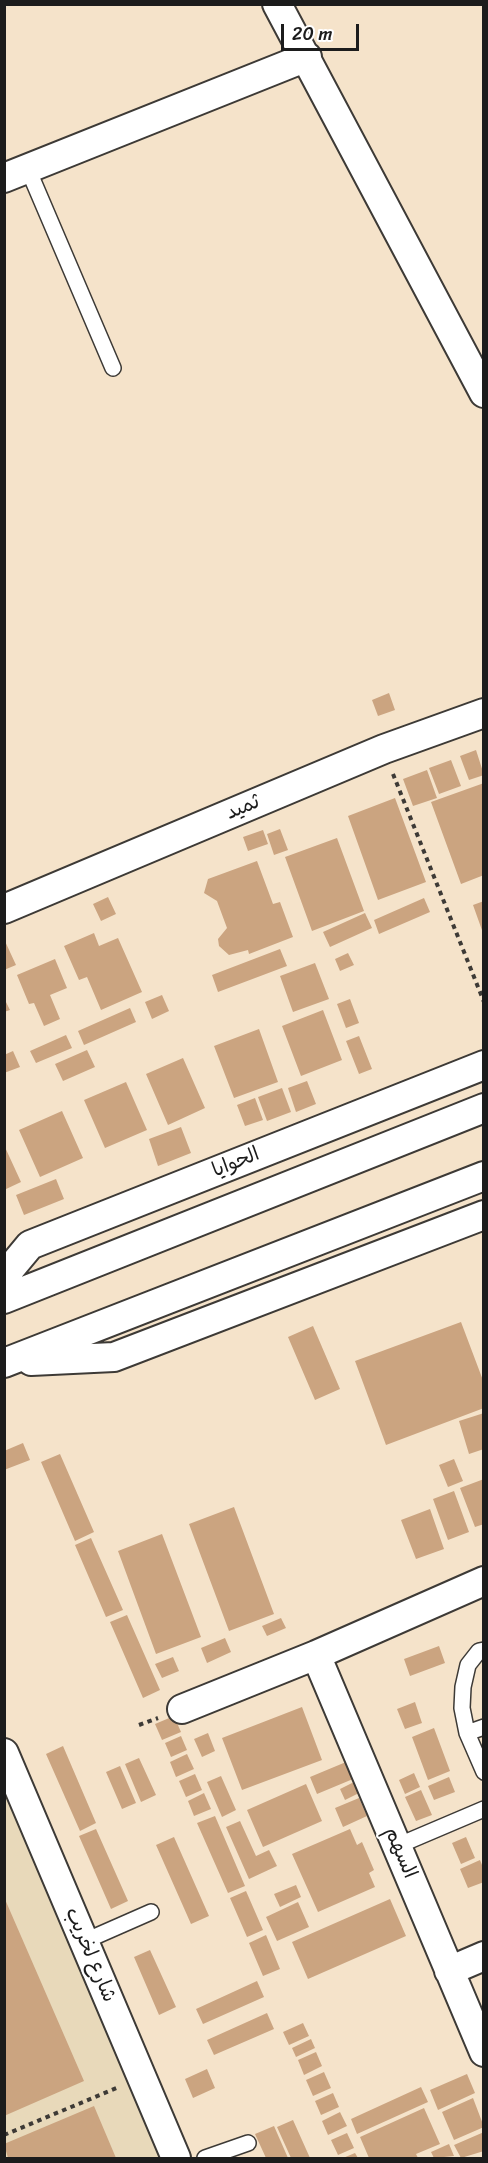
<!DOCTYPE html>
<html>
<head>
<meta charset="utf-8">
<style>
  body { margin:0 }
  #map { position:relative; width:488px; height:2163px; overflow:hidden; background:#f5e3ca; font-family:Sriracha,sans-serif }
  canvas { display:block }
  .frame { position:absolute; inset:0; border:6px solid #1c1c1c; pointer-events:none }
  .scale { position:absolute; left:281px; top:24px; width:78px; height:27px; box-sizing:border-box; border:3px solid #1c1c1c; border-top:0; padding-left:8px; font-size:18px; line-height:21px; white-space:nowrap; color:#1c1c1c; -webkit-text-stroke:4px #fff; paint-order:stroke }
</style>
</head>
<body>
<div id="map">
<canvas width="488" height="2163"></canvas>
<div class="frame"></div>
<div class="scale">20 m</div>
</div>
<script>
const context = document.querySelector('canvas').getContext('2d');
context.lineJoin = 'round';
function fill(path, color) {
  context.fillStyle = color;
  context.fill(path, 'evenodd');
}
function shape(rows) {
  const path = new Path2D();
  for (const r of rows) {
    path.moveTo(r[0], r[1]);
    for (let i = 2; i < r.length; i += 2) path.lineTo(r[i], r[i + 1]);
  }
  return path;
}
function strokePath(path, color, width, dash) {
  context.strokeStyle = color;
  context.lineWidth = width;
  context.lineCap = dash ? 'butt' : 'round';
  context.setLineDash(dash || []);
  context.stroke(path);
}
function label(font, color, halo, rows, align = 'center') {
  context.font = font + ' Sriracha,"Playpen Sans Arabic",sans-serif';
  context.lineWidth = 4.5;
  context.setLineDash([]);
  context.textBaseline = 'middle';
  context.strokeStyle = halo;
  context.fillStyle = color;
  for (const [text, x, y, turn = 0] of rows) {
    context.save();
    context.translate(x, y);
    context.rotate((+turn || 0) * Math.PI / 180);
    context.textAlign = isNaN(turn) ? turn : align;
    if (halo) context.strokeText(text, 0, 0);
    context.fillText(text, 0, 0);
    context.restore();
  }
}
fill(shape([
  [4,1785,164,2158,5,2158]
]), '#e8d9ba');
fill(shape([
  [389,693,395,710,378,716,372,700],
  [476,750,484,775,469,780,460,756],
  [451,760,461,786,439,794,429,768],
  [427,770,437,798,413,806,403,779],
  [484,783,484,875,461,884,431,802],
  [395,798,426,882,378,900,348,816],
  [280,829,288,850,274,855,267,834],
  [263,830,268,844,248,851,243,837],
  [337,838,364,911,312,931,285,857],
  [257,861,273,904,280,902,293,937,249,954,248,950,229,955,219,946,218,939,227,928,217,901,204,893,208,879],
  [108,897,116,914,101,921,93,904],
  [424,898,430,912,379,934,374,920],
  [484,901,484,933,483,933,473,905],
  [365,913,372,928,330,947,323,932],
  [94,933,99,946,118,938,142,992,101,1010,87,977,79,980,64,946],
  [4,939,16,965,4,970],
  [280,949,287,966,218,992,212,975],
  [348,953,354,965,340,971,335,959],
  [55,959,67,988,50,995,60,1019,44,1026,34,1003,29,1004,17,975],
  [315,963,329,999,293,1012,280,976],
  [162,995,169,1011,152,1019,145,1002],
  [4,998,10,1010,4,1012],
  [350,999,359,1023,346,1028,337,1004],
  [130,1008,136,1022,84,1045,78,1031],
  [323,1010,342,1060,301,1076,282,1026],
  [259,1029,278,1082,234,1098,214,1046],
  [66,1035,72,1048,36,1063,30,1051],
  [359,1036,372,1069,359,1074,346,1041],
  [87,1050,95,1067,63,1081,55,1064],
  [13,1051,20,1067,4,1073,4,1055],
  [183,1058,205,1108,168,1125,146,1074],
  [307,1081,316,1104,296,1112,288,1088],
  [126,1082,147,1130,105,1148,84,1100],
  [282,1088,291,1112,267,1121,258,1097],
  [255,1098,263,1120,245,1126,237,1105],
  [62,1111,83,1158,40,1177,19,1130],
  [181,1127,191,1153,158,1166,149,1139],
  [4,1145,21,1182,4,1190],
  [56,1179,64,1199,24,1215,16,1195],
  [461,1322,484,1383,484,1408,386,1445,355,1361],
  [313,1326,340,1389,315,1400,288,1337],
  [484,1413,484,1449,469,1454,459,1421],
  [23,1443,30,1460,4,1470,4,1451],
  [60,1454,94,1532,75,1541,41,1462],
  [454,1459,463,1481,448,1487,439,1465],
  [484,1479,484,1524,475,1527,460,1488],
  [454,1491,469,1532,448,1540,433,1499],
  [234,1507,274,1614,229,1631,189,1524],
  [430,1509,444,1549,416,1559,401,1520],
  [162,1534,201,1637,156,1654,118,1551],
  [91,1538,123,1610,106,1617,75,1545],
  [127,1615,160,1690,143,1698,110,1622],
  [281,1618,286,1628,267,1636,262,1626],
  [225,1638,231,1652,207,1663,201,1648],
  [439,1646,445,1663,410,1676,404,1659],
  [173,1657,179,1671,162,1678,155,1664],
  [415,1702,422,1723,405,1729,397,1709],
  [302,1707,322,1760,242,1790,222,1738],
  [174,1716,181,1732,162,1740,155,1724],
  [434,1728,450,1771,428,1780,412,1737],
  [208,1733,215,1751,202,1757,194,1739],
  [181,1736,187,1750,171,1757,165,1743],
  [63,1746,96,1823,80,1831,46,1754],
  [187,1754,194,1769,176,1777,170,1762],
  [139,1758,156,1795,141,1802,125,1764],
  [346,1762,353,1779,317,1794,310,1777],
  [120,1766,136,1803,122,1809,106,1772],
  [414,1773,420,1787,405,1794,399,1780],
  [195,1774,202,1790,186,1797,179,1781],
  [221,1776,236,1810,222,1817,207,1782],
  [449,1777,455,1792,434,1800,428,1786],
  [354,1782,359,1793,345,1800,340,1789],
  [306,1784,322,1821,263,1847,247,1810],
  [421,1790,432,1815,416,1821,405,1797],
  [204,1793,211,1809,194,1816,188,1801],
  [359,1798,367,1816,343,1827,335,1808],
  [215,1816,245,1886,228,1893,197,1823],
  [240,1821,256,1856,269,1850,277,1866,249,1879,226,1827],
  [96,1829,128,1901,111,1909,79,1836],
  [350,1829,357,1845,362,1842,374,1870,369,1873,375,1887,318,1912,292,1854],
  [174,1837,209,1916,191,1924,156,1845],
  [466,1837,475,1858,461,1864,452,1843],
  [480,1860,484,1870,484,1882,468,1888,460,1869],
  [296,1885,301,1897,280,1907,274,1894],
  [246,1891,263,1930,247,1937,230,1898],
  [4,1897,84,2081,4,2116],
  [390,1899,406,1936,308,1979,292,1942],
  [298,1902,309,1927,277,1941,266,1917],
  [266,1935,280,1969,263,1976,249,1943],
  [150,1950,176,2007,159,2015,134,1957],
  [257,1981,264,1997,203,2024,196,2009],
  [267,2013,274,2029,214,2055,207,2040],
  [303,2023,309,2036,289,2045,283,2032],
  [311,2039,315,2048,296,2057,292,2048],
  [316,2052,322,2066,304,2075,298,2060],
  [207,2069,215,2088,193,2098,185,2079],
  [324,2072,331,2088,313,2096,306,2080],
  [467,2074,475,2093,438,2110,430,2090],
  [421,2087,428,2102,357,2134,351,2119],
  [333,2093,339,2107,321,2115,315,2101],
  [473,2098,484,2127,454,2140,442,2112],
  [94,2106,116,2158,8,2158,4,2144],
  [424,2108,440,2144,416,2154,418,2158,369,2158,360,2137],
  [340,2112,347,2126,328,2135,322,2121],
  [293,2120,310,2158,291,2158,277,2127],
  [274,2126,288,2158,266,2158,255,2134],
  [484,2132,484,2151,461,2158,454,2145],
  [347,2133,354,2148,338,2155,331,2140],
  [449,2144,454,2156,434,2158,431,2152],
  [355,2153,358,2158,343,2158]
]), '#cba480');
const lane = shape([
  [28,169,113,368],
  [484,1650,479,1651,468,1665,463,1687,462,1708,467,1733,484,1772],
  [467,1733,484,1727],
  [397,1846,484,1809],
  [85,1941,151,1912],
  [205,2158,248,2143]
]);
const street = shape([
  [277,4,484,393],
  [4,178,307,57],
  [4,909,384,749,484,713],
  [4,1281,10,1269,30,1245,484,1065],
  [4,1299,484,1108],
  [31,1361,114,1357,484,1215],
  [4,1363,484,1176],
  [316,1655,484,2052],
  [182,1709,316,1655,484,1581],
  [4,1753,176,2158],
  [449,1971,484,1956]
]);
strokePath(lane, '#3d3a36', 18);
strokePath(street, '#3d3a36', 32);
strokePath(shape([
  [393,774,484,1002],
  [139,1725,158,1718],
  [4,2135,119,2087]
]), '#3d3a36', 4, [4.5, 4.5]);
strokePath(lane, '#fff', 15);
strokePath(street, '#fff', 28);
label('20px', '#1c1c1c', '#fff', [
  ["ثميد",243,808,-23],
  ["الحوايا",236,1163,-22],
  ["السهم",400,1853,67],
  ["شارع لخريب",90,1955,67]
]);
</script>
</body>
</html>
